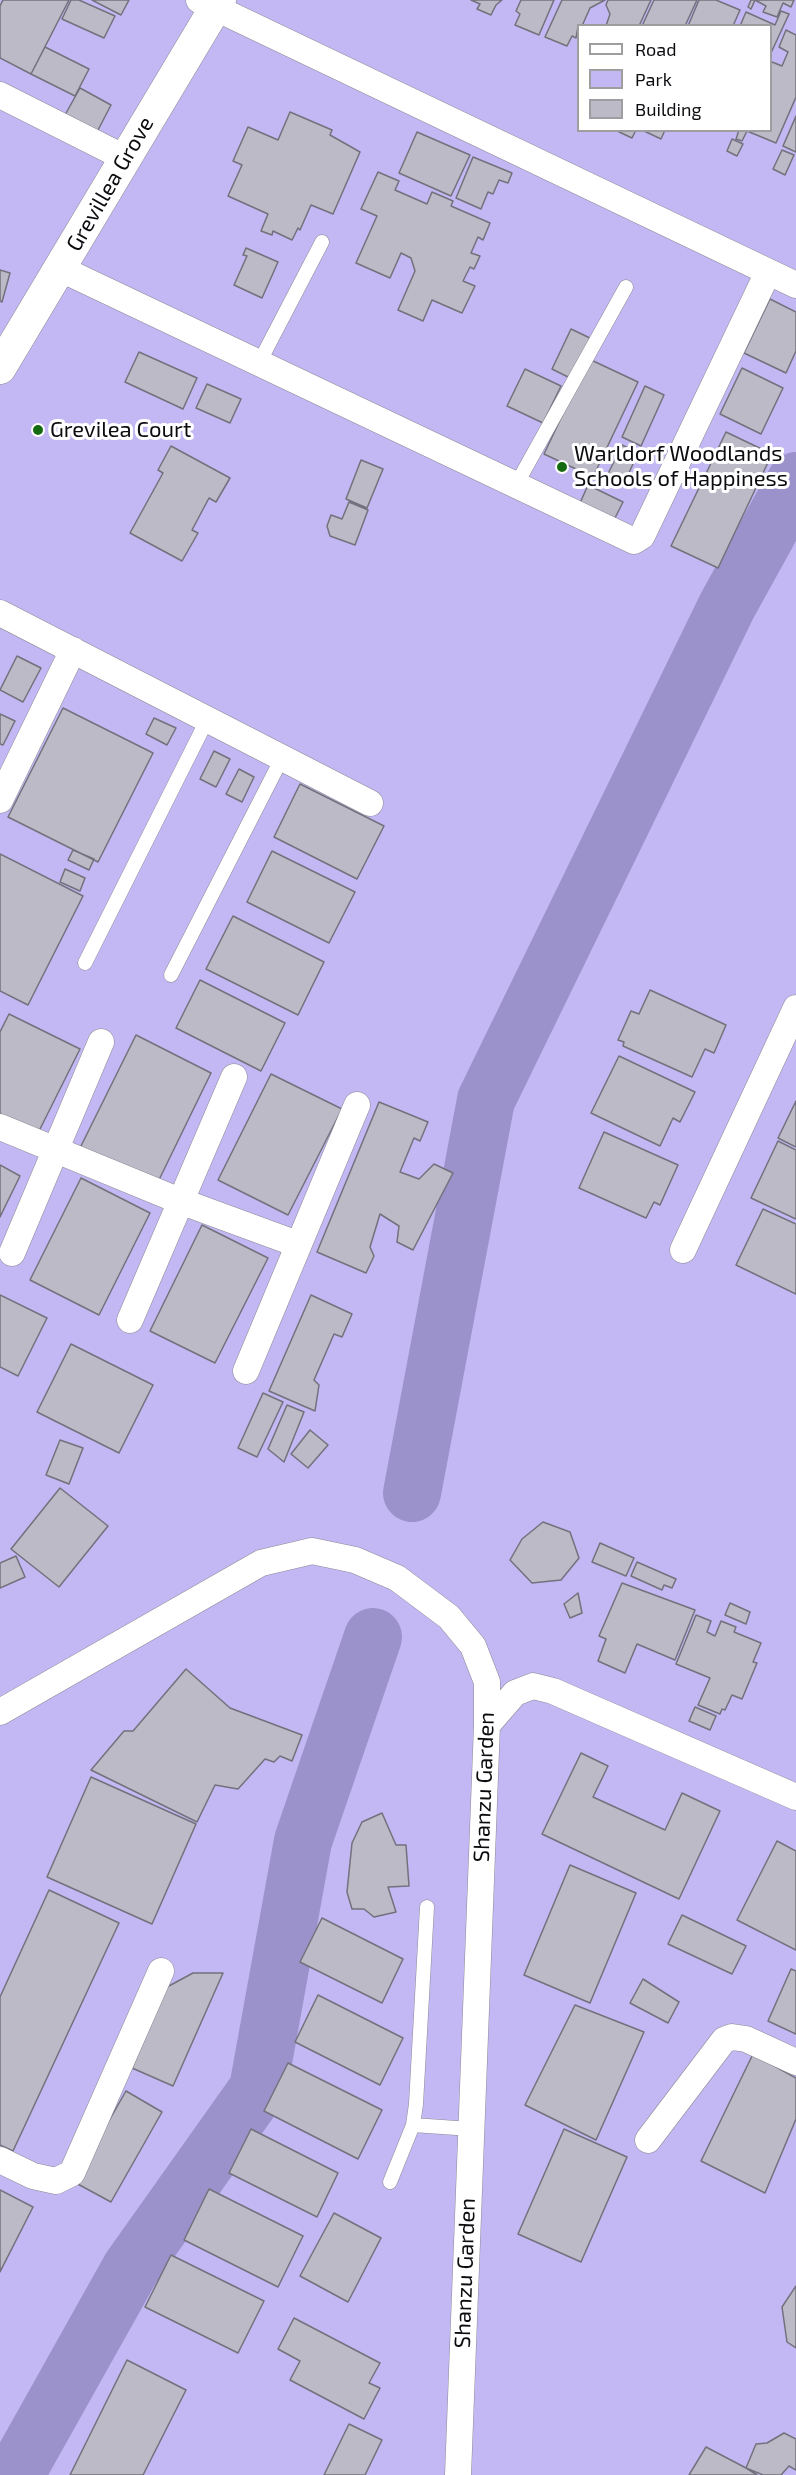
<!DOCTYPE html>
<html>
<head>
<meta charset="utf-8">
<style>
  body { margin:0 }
  #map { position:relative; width:796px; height:2475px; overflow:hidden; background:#edebf8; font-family:"Exo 2",sans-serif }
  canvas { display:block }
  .legend { position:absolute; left:577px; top:24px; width:195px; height:108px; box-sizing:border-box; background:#fff; border:2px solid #9e9d9f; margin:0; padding:8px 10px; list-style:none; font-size:18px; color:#0c0b0f }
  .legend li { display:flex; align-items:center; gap:12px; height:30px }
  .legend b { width:30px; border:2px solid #9e9d9f }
</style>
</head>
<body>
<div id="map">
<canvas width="796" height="2475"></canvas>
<ul class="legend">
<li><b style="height:8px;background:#fff"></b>Road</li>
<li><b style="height:16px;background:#c3b8f3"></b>Park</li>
<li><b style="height:16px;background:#bcbac7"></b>Building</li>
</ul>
</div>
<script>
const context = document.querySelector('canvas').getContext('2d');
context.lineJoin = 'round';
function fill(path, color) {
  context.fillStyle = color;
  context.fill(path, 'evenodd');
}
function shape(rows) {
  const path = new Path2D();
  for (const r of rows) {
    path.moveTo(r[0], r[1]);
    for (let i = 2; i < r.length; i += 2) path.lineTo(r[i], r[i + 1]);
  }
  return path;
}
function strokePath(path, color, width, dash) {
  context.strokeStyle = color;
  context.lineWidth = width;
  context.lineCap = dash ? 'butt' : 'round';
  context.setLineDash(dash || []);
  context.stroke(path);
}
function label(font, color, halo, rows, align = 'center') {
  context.font = font + ' "Exo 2",sans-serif';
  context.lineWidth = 6;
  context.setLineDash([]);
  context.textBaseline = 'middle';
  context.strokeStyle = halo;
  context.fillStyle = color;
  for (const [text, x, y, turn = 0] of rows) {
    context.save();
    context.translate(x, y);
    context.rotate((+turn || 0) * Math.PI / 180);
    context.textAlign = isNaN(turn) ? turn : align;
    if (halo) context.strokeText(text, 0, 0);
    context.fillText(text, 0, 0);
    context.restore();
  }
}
fill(shape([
  [0,0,796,0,796,2475,0,2475],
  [578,26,770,26,770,130,578,130]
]), '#c3b8f3');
strokePath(shape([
  [412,1493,486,1100,727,606,796,481],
  [15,2475,131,2268,258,2089,303,1841,373,1637]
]), '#9c92cb', 58);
const building = shape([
  [3,0,69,0,31,74,0,58,0,6,3,0],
  [71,0,79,0,115,16,104,38,62,19,71,0],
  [92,0,129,0,121,15,92,0],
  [471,0,502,0,496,5,491,15,477,9,480,4,471,0],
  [521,0,554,0,539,35,515,25,520,14,516,11,521,0],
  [562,0,605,0,590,8,582,26,578,26,576,38,572,36,567,46,545,37,562,0],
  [608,0,651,0,639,26,606,26,610,14,606,5,608,0],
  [654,0,697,0,685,26,642,26,654,0],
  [699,0,716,0,740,10,733,26,688,26,699,0],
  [751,0,794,0,791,7,783,3,777,17,763,12,766,6,755,0,751,9,748,7,751,0],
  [781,11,789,14,770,55,770,26,740,26,746,12,775,25,781,11],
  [786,30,796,35,796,97,776,143,747,131,742,141,736,139,739,130,770,130,770,66,772,62,782,66,788,52,779,47,786,30],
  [45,47,89,69,75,96,31,74,45,47],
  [80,88,111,105,97,132,65,115,80,88],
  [290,112,332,130,330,135,360,152,333,214,311,205,300,230,298,228,292,240,273,231,272,235,261,231,268,214,228,196,242,165,233,161,248,127,278,140,290,112],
  [796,116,796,152,783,146,796,116],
  [615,130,636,130,632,138,615,130],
  [642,130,665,130,661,139,642,130],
  [417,132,470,155,451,196,399,173,417,132],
  [732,139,743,144,737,156,727,151,732,139],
  [782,150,794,155,785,175,773,169,782,150],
  [473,157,512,173,508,183,499,180,493,194,488,192,481,209,456,198,473,157],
  [378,172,399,181,395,190,427,204,432,192,453,201,451,206,490,223,483,240,478,237,471,253,480,256,474,269,470,267,463,281,475,286,462,313,432,300,423,321,398,310,415,271,411,258,401,253,390,278,356,263,377,216,361,209,378,172],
  [246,248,278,262,262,298,234,285,247,256,243,255,246,248],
  [0,270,10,273,2,302,0,301,0,270],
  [770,299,796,312,796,351,786,373,744,353,770,299],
  [571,329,592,339,572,379,552,369,571,329],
  [139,352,197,378,183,409,125,382,139,352],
  [589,359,638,382,593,477,544,454,589,359],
  [742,368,783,388,761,434,720,414,742,368],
  [525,369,561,386,543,423,507,406,525,369],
  [207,384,241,399,230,423,196,408,207,384],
  [645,386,664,395,641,446,622,437,645,386],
  [726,432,772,454,718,568,671,546,726,432],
  [622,445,638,453,623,486,606,478,622,445],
  [171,446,230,478,216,502,209,498,192,530,198,533,182,561,130,533,163,473,158,470,171,446],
  [361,460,383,469,367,508,346,499,361,460],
  [588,485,623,502,610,528,576,512,588,485],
  [349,502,368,510,355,545,330,536,327,526,331,515,342,519,349,502],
  [17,656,41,668,23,702,0,690,17,656],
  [63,708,153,753,98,862,8,817,63,708],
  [0,714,15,721,3,745,0,744,0,714],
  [154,718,176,728,167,745,146,734,154,718],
  [214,751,230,759,216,787,200,779,214,751],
  [239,769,254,777,242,802,226,794,239,769],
  [300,784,384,826,357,879,274,837,300,784],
  [73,850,94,859,89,870,68,860,73,850],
  [272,851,355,892,329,943,247,902,272,851],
  [0,854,83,896,28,1005,0,991,0,854],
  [65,869,85,878,80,891,60,882,65,869],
  [233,916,324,962,298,1015,206,969,233,916],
  [200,980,285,1023,261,1071,176,1028,200,980],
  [650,990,726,1025,714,1053,705,1049,692,1077,623,1046,624,1042,618,1040,631,1011,639,1014,650,990],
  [9,1014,80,1049,38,1133,0,1114,0,1032,9,1014],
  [136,1035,211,1073,156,1186,80,1148,136,1035],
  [619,1056,695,1092,680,1122,673,1118,660,1146,591,1113,619,1056],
  [271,1074,342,1109,288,1215,218,1180,271,1074],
  [796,1101,796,1147,778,1138,796,1101],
  [379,1102,428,1122,420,1141,414,1138,400,1172,419,1179,434,1164,453,1173,413,1250,397,1242,399,1226,380,1214,370,1247,374,1256,366,1273,317,1252,379,1102],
  [604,1132,678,1165,660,1205,654,1202,646,1218,579,1188,604,1132],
  [778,1141,796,1150,796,1219,751,1198,778,1141],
  [0,1165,20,1176,0,1217,0,1165],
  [81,1178,150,1213,99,1315,30,1280,81,1178],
  [763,1209,796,1224,796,1294,736,1265,763,1209],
  [202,1225,268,1258,215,1363,150,1331,202,1225],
  [0,1295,47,1318,18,1376,0,1367,0,1295],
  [311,1295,352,1314,342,1337,334,1334,314,1380,319,1385,315,1411,269,1391,311,1295],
  [71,1344,153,1385,119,1453,37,1412,71,1344],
  [263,1393,283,1402,257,1457,238,1448,263,1393],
  [287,1405,304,1412,284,1462,268,1449,287,1405],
  [310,1430,328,1445,308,1468,291,1454,310,1430],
  [60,1440,83,1448,69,1484,46,1475,60,1440],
  [60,1488,108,1526,59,1587,11,1549,60,1488],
  [543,1522,570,1532,579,1558,561,1580,532,1583,510,1560,522,1539,543,1522],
  [600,1543,634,1558,626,1576,592,1562,600,1543],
  [16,1556,25,1577,0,1588,0,1563,16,1556],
  [637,1562,676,1579,672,1588,664,1585,662,1590,631,1576,637,1562],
  [622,1583,695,1610,675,1660,637,1644,625,1673,598,1661,606,1639,599,1636,622,1583],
  [578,1593,582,1613,570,1618,564,1604,578,1593],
  [730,1603,750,1612,746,1624,725,1615,730,1603],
  [696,1615,711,1621,707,1632,715,1636,721,1621,736,1627,734,1632,761,1643,753,1662,757,1663,742,1699,732,1695,725,1710,722,1709,720,1714,698,1705,710,1678,676,1664,696,1615],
  [186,1669,230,1708,302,1735,292,1761,280,1756,274,1762,265,1759,238,1789,215,1785,197,1822,91,1770,124,1731,133,1731,186,1669],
  [695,1707,716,1716,710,1730,689,1721,695,1707],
  [581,1753,608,1766,593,1797,665,1830,682,1793,720,1811,679,1899,542,1834,581,1753],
  [91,1777,196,1824,152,1924,47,1877,91,1777],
  [382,1813,396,1845,406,1845,409,1886,388,1887,396,1912,374,1917,364,1909,352,1909,347,1892,352,1843,362,1822,382,1813],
  [777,1841,796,1851,796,1950,737,1920,777,1841],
  [570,1865,636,1893,590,2003,524,1975,570,1865],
  [49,1890,119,1923,13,2151,0,2145,0,1997,49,1890],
  [682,1915,746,1946,732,1974,668,1944,682,1915],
  [322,1918,403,1959,382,2003,300,1962,322,1918],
  [791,1969,796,1971,796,2034,768,2021,791,1969],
  [193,1973,223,1973,173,2086,132,2068,167,1987,193,1973],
  [643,1979,679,2002,668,2023,630,2003,643,1979],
  [318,1995,403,2038,380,2085,295,2042,318,1995],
  [575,2005,644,2032,596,2140,525,2105,575,2005],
  [753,2054,796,2078,796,2119,765,2193,701,2161,753,2054],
  [288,2063,382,2110,358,2159,264,2111,288,2063],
  [126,2091,162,2112,111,2202,74,2182,126,2091],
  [251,2129,338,2173,317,2217,229,2173,251,2129],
  [564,2129,627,2157,581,2262,518,2234,564,2129],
  [209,2189,303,2236,278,2287,184,2240,209,2189],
  [0,2190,33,2207,0,2272,0,2190],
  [334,2213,381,2238,348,2302,300,2276,334,2213],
  [171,2255,264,2301,238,2353,145,2307,171,2255],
  [796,2286,796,2348,787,2342,782,2307,796,2286],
  [294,2318,380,2363,369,2383,380,2388,364,2419,290,2380,300,2361,278,2349,294,2318],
  [127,2360,186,2390,143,2475,70,2475,127,2360],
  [349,2424,382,2440,365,2475,324,2475,349,2424],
  [784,2433,796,2439,796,2470,789,2466,781,2475,763,2475,746,2468,756,2444,767,2443,784,2433],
  [706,2447,746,2468,757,2475,689,2475,706,2447]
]);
fill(building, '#bcbac7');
strokePath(building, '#72717c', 1.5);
const service = shape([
  [259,363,322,242],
  [516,485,626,287],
  [85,963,207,720],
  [171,975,282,758],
  [413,2125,471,2129],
  [390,2182,413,2125,416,2104,427,1907]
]);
const minor = shape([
  [199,0,796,285],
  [0,95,125,158],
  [61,269,634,541,642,536,768,272],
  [0,613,370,803],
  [0,800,73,650],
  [0,1127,180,1201,297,1244],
  [683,1250,796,1008],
  [12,1253,101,1042],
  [130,1320,234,1077],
  [246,1371,357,1105],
  [0,1712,261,1563,312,1551,355,1560,397,1578,449,1617,473,1646,487,1682,487,1725,458,2475],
  [487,1725,515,1693,533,1686,553,1691,796,1797],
  [648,2140,724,2040,732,2037,746,2039,796,2062],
  [0,2160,33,2176,56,2181,72,2173,161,1971]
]);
const tertiary = shape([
  [0,368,220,0]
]);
strokePath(service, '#8c8a96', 15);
strokePath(minor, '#8c8a96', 27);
strokePath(tertiary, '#8c8a96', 33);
strokePath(service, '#fff', 14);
strokePath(minor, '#fff', 26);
strokePath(tertiary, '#fff', 32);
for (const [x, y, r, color] of [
  [38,430,6,"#146a10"],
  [562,467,6,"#146a10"]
]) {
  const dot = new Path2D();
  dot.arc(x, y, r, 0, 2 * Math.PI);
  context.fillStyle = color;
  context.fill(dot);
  strokePath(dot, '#fff', 2);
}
label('22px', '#0c0b0f', '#fff', [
  ["Grevillea Grove",110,184,-60],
  ["Shanzu Garden",484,1787,-88],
  ["Shanzu Garden",465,2273,-88]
]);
label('22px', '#0c0b0f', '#fff', [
  ["Grevilea Court",50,430],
  ["Warldorf Woodlands",574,454],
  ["Schools of Happiness",574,479]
], 'left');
</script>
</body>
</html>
